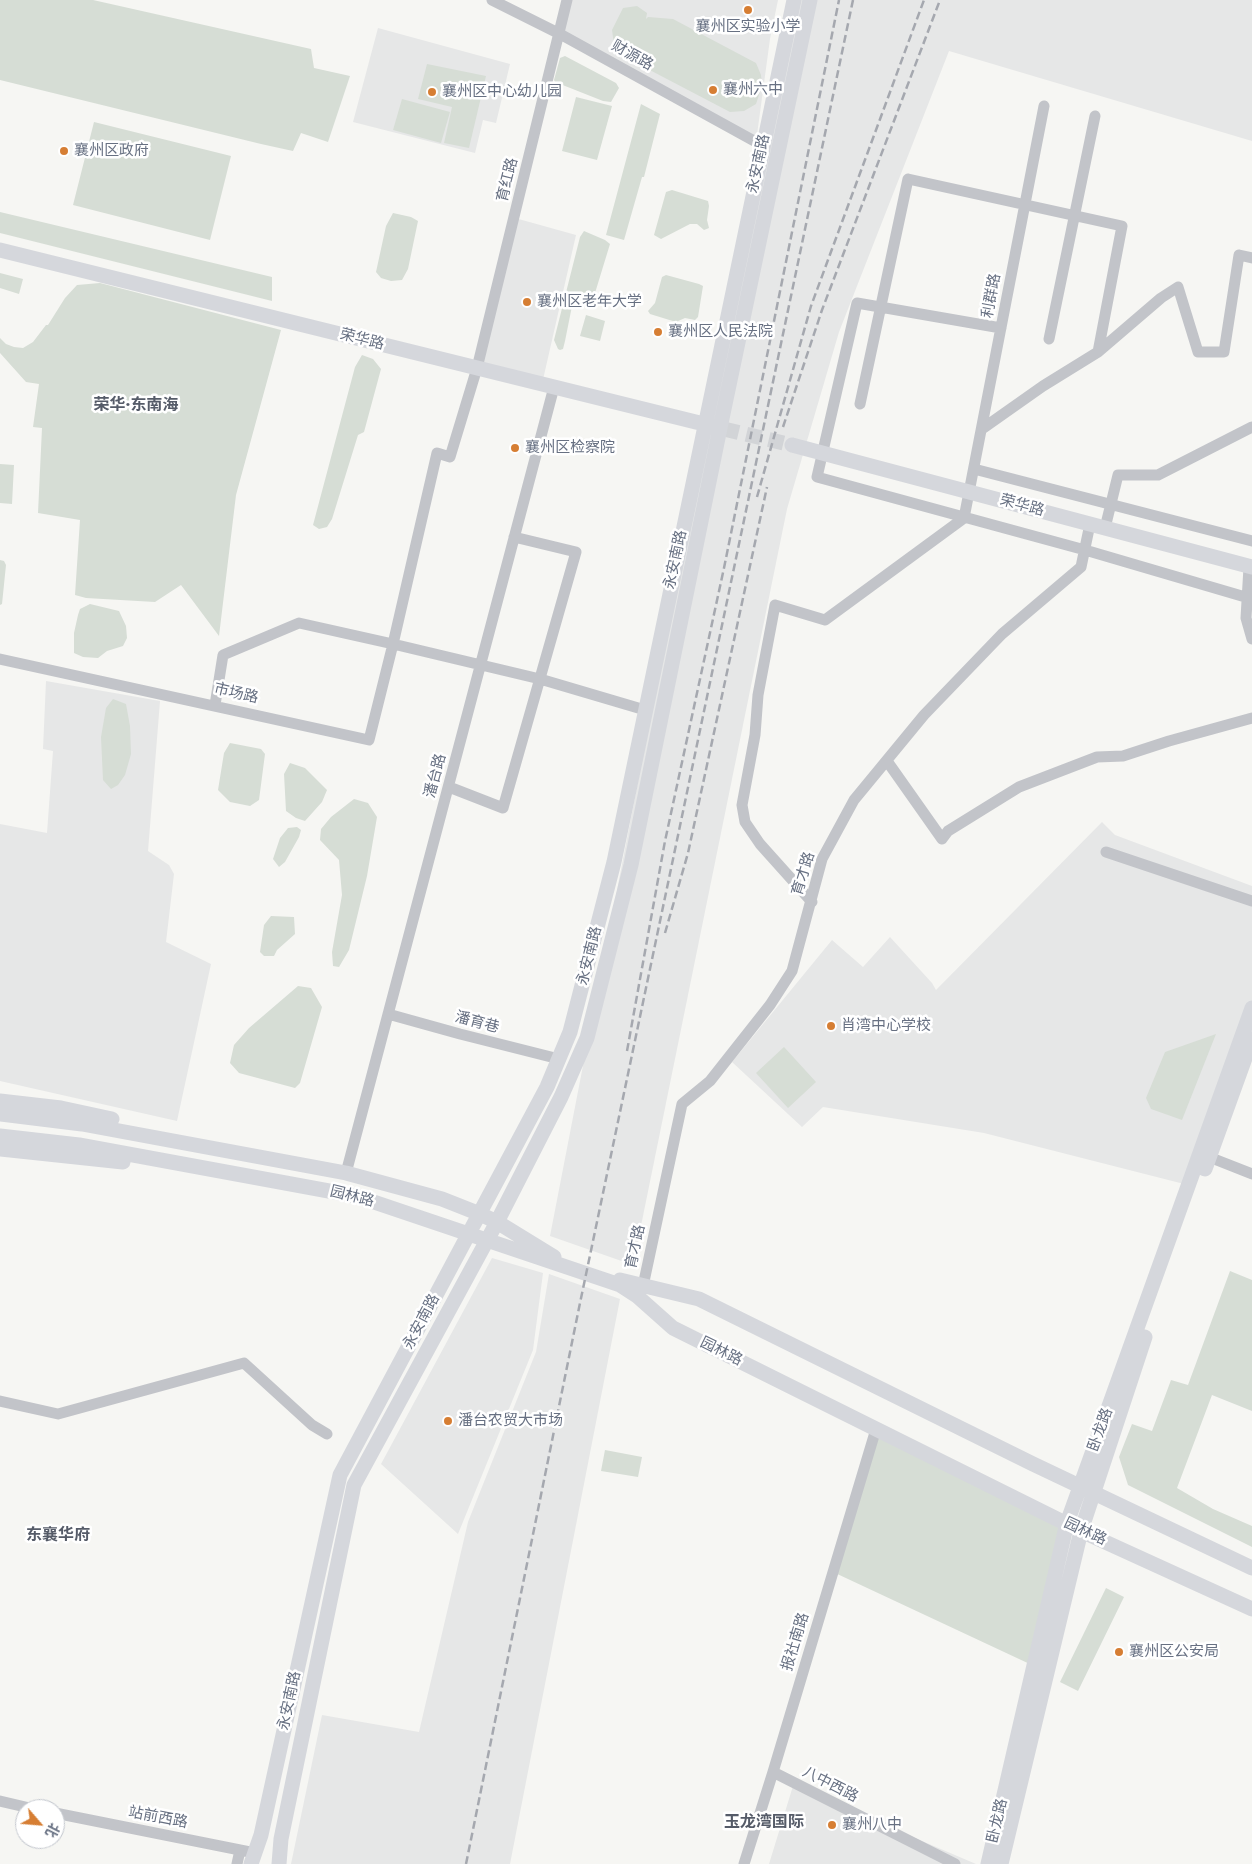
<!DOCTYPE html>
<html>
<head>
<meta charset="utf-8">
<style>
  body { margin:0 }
  #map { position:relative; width:1252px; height:1864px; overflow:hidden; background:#f6f6f3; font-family:Poppins,"Noto Sans SC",sans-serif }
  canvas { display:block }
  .north { position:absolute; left:15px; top:1799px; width:50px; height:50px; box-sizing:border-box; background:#fff; border:1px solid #c2c6cd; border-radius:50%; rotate:117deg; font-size:14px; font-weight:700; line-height:20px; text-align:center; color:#677082 }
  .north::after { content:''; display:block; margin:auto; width:18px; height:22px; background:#d67e33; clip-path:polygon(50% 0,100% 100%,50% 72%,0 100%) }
</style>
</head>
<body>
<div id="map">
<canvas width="1252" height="1864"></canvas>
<div class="north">北</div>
</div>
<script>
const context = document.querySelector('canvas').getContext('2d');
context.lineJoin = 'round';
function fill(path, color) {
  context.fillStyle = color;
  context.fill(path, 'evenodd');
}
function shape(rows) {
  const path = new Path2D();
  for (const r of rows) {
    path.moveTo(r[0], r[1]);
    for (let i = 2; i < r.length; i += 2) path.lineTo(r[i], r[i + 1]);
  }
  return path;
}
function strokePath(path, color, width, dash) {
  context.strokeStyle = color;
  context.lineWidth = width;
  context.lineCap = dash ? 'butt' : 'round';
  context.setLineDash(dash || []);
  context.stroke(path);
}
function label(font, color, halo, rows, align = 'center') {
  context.font = font + ' Poppins,"Noto Sans SC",sans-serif';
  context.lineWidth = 5;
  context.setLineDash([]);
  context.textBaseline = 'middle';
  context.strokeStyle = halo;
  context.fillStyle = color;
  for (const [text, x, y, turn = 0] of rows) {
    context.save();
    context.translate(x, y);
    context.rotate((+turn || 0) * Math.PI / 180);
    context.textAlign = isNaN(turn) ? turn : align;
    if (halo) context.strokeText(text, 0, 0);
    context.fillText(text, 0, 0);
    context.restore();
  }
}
fill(shape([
  [567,0,778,0,770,39,756,142,560,34],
  [795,0,1252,0,1252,141,949,51,839,332,787,509,633,1265,550,1236,678,575],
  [378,28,510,64,496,123,483,120,475,153,353,122],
  [515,218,576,235,542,384,477,368],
  [46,681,160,701,148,851,169,865,174,874,166,942,211,964,177,1121,0,1081,0,824,47,833,53,751,43,749],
  [1102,822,1115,835,1252,886,1252,1008,1188,1185,984,1133,823,1107,802,1127,732,1062,832,940,863,967,890,937,932,983,936,990],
  [492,1258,543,1273,533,1350,458,1534,381,1464],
  [549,1274,620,1299,510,1864,291,1864,322,1715,419,1732,468,1522,536,1352],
  [793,1786,976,1864,769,1864]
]), '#e6e7e7');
fill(shape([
  [0,0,93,0,311,49,314,68,350,76,328,142,301,133,293,151,261,144,0,80],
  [637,6,647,13,646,19,648,17,673,19,756,63,761,75,762,86,756,104,744,111,730,112,644,67,629,52,630,45,623,52,614,44,612,30,623,8],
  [565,56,616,83,619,88,611,102,603,101,555,82,554,80,560,58],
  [427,64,486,76,469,148,444,143,452,107,418,99],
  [576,97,612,106,597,160,562,151],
  [402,99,450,112,441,143,393,130],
  [641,104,660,114,644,177,642,177,624,240,606,235],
  [94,122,231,156,210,240,73,205],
  [672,190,708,201,709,206,707,220,709,228,704,230,697,224,690,224,661,239,654,235,666,192],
  [0,212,272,277,272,301,0,233],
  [393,213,411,217,418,221,408,269,402,280,391,281,381,278,376,272,386,226],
  [584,231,605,240,610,244,595,293,588,298,577,298,573,301,565,341,563,349,560,350,558,349,554,340,580,237],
  [0,273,23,279,19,294,0,288],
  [666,275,699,284,703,286,698,317,695,320,685,318,676,322,650,314,648,311,655,303,662,277],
  [100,283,281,330,236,495,219,636,181,585,155,602,86,598,75,595,80,520,38,513,42,428,33,427,39,384,26,382,0,353,0,338,6,344,14,347,23,348,33,342,46,325,48,325,65,298,77,285],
  [586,315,605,321,600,341,580,336],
  [362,355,373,359,381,369,364,432,358,435,332,519,327,527,319,529,313,525,355,367],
  [0,464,14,465,12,504,0,503],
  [0,560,4,561,6,565,2,604,0,605],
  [90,604,119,611,126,626,127,638,123,646,107,651,98,658,83,657,74,653,74,633,78,615,80,609],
  [113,699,126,704,130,726,131,754,125,775,118,785,111,789,103,780,101,737,106,708],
  [230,743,261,749,265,754,259,800,250,806,230,802,218,790,224,753],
  [290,763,305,768,327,790,322,802,305,821,296,818,286,811,284,774],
  [354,799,368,803,377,817,367,876,349,950,339,967,333,966,332,952,342,895,339,860,320,840,321,829,331,817],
  [297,827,301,830,299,837,285,862,279,867,273,859,280,838,288,828],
  [271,916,294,917,295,934,277,950,274,956,264,956,260,952,264,925],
  [298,986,311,988,322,1007,300,1083,295,1088,239,1073,230,1063,234,1045,249,1028],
  [1216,1034,1182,1120,1151,1109,1146,1098,1165,1052],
  [784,1047,816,1082,788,1108,756,1073],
  [1230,1271,1252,1280,1252,1411,1212,1395,1177,1488,1213,1509,1252,1526,1252,1547,1128,1485,1119,1457,1132,1424,1152,1431,1171,1380,1188,1385],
  [876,1429,1067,1523,1034,1666,833,1572],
  [605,1450,642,1457,638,1477,601,1471],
  [1106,1588,1124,1597,1078,1691,1060,1682]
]), '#d6ddd5');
strokePath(shape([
  [724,429,792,445]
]), '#d2d4d7', 15, [15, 8]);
strokePath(shape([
  [492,0,560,34,756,142],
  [1001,328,857,303,817,477,1085,550,1252,599],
  [1049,339,1095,116],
  [860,404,908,179,1122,226,1098,352],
  [982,429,1043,386,1098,352,1161,298,1178,287,1198,352,1224,352,1239,255,1252,258],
  [974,469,1252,541],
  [1105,528,1118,475,1158,475,1252,427],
  [1249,567,1246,618,1252,639],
  [0,659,369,740,393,644,540,679,645,710],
  [215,705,223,655,299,623,393,644,437,453,450,457,477,368,567,0],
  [887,761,942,839,948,831,1019,787,1097,757,1123,756,1169,741,1252,718],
  [449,787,503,808,576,552,514,537],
  [1106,852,1252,901],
  [812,902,760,844,745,822,742,805,755,735,758,695,775,605,825,620,964,518,1044,106],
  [388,1014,460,1034,559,1059],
  [1209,1157,1252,1174],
  [346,1173,554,387],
  [643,1286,682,1104,710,1081,770,1005,792,971,822,859,854,800,924,715,1002,634,1081,567,1090,524],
  [0,1401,58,1414,244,1363,312,1425,327,1434],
  [773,1772,955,1864],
  [0,1801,34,1809],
  [55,1813,255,1853],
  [237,1864,240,1850],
  [744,1864,773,1772,876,1429]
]), '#c2c4c9', 11);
strokePath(shape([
  [0,250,712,426],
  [792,445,1252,567],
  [0,1101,61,1108,112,1119],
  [0,1114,82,1124,346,1173,442,1199,480,1214,497,1222,554,1257],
  [0,1136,79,1145,356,1196,620,1285,637,1296,673,1328,1081,1531,1252,1609],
  [0,1149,123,1162],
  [1205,1169,1252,1039],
  [620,1280,699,1299,1033,1464,1252,1568],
  [251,1864,261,1835,340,1475,547,1087,570,1032,614,862,794,0],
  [279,1864,281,1839,354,1485,497,1222,561,1097,587,1038,631,865,720,428,810,0],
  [988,1864,1067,1523,1252,1008],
  [1001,1864,1081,1531,1145,1337]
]), '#d5d7dc', 15);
strokePath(shape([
  [783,427,822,310,940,0],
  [757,497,811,306,924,0],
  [665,933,688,853,767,487],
  [627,1051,665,841,724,568,839,0],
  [466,1864,580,1303,853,0]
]), '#a5a8af', 2.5, [8, 4]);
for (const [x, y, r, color] of [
  [748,10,5,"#d67e33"],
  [713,90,5,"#d67e33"],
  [432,92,5,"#d67e33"],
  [64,151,5,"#d67e33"],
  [527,302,5,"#d67e33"],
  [658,332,5,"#d67e33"],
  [515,448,5,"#d67e33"],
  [831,1026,5,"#d67e33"],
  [448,1421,5,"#d67e33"],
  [1119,1652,5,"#d67e33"],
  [832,1825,5,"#d67e33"]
]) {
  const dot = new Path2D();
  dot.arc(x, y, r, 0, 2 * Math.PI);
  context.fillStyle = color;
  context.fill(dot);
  strokePath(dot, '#fff', 2);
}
label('15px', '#677082', '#fff', [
  ["襄州区实验小学",748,27,"center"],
  ["襄州六中",723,90],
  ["襄州区中心幼儿园",442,92],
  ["襄州区政府",74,151],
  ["襄州区老年大学",537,302],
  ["襄州区人民法院",668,332],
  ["襄州区检察院",525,448],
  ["肖湾中心学校",841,1026],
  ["潘台农贸大市场",458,1421],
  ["襄州区公安局",1129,1652],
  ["襄州八中",842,1825]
], 'left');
label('15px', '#677082', '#fff', [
  ["财源路",632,56,29],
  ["永安南路",759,164,-78],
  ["育红路",508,180,-76],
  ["利群路",992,296,-79],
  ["荣华路",362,340,14],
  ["荣华路",1022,506,15],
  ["永安南路",676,560,-78],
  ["市场路",236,694,13],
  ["潘台路",436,776,-75],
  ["育才路",804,874,-73],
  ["永安南路",590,956,-76],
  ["潘育巷",477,1023,15],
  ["园林路",352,1197,14],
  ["育才路",636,1247,-78],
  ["永安南路",422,1322,-62],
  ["园林路",721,1352,26],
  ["卧龙路",1101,1430,-70],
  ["园林路",1085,1532,25],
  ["报社南路",796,1642,-73],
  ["永安南路",290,1701,-78],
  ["八中西路",830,1785,27],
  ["站前西路",158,1818,11],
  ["卧龙路",998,1821,-77]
]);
label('bold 16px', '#555b68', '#fff', [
  ["荣华·东南海",136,406],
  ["东襄华府",58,1536],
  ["玉龙湾国际",764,1823]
]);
</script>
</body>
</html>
